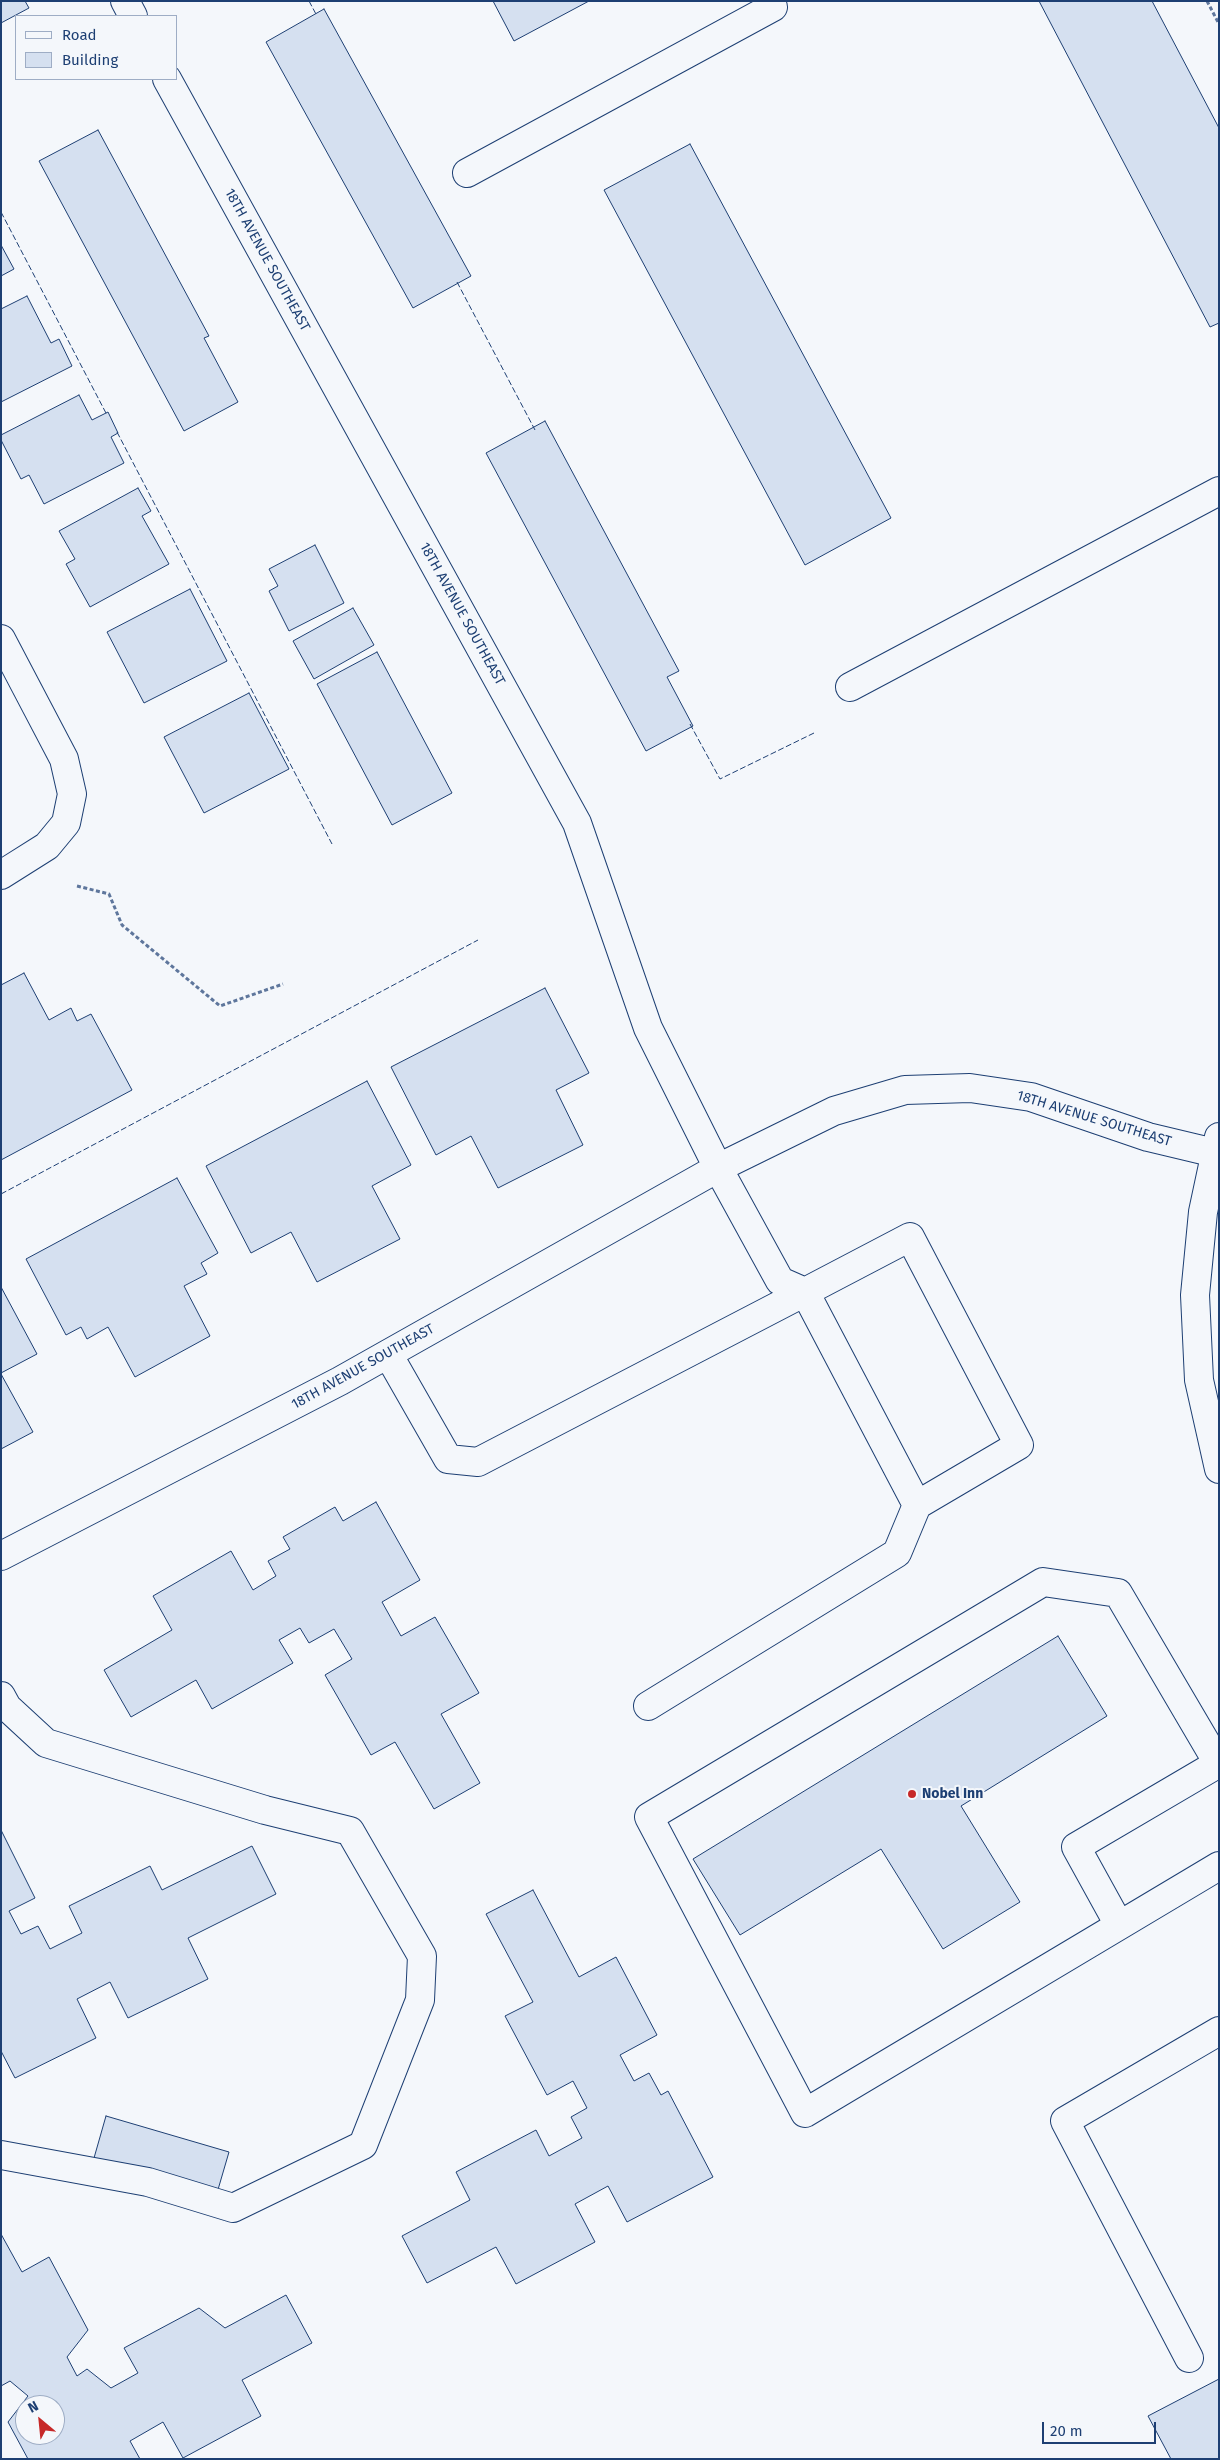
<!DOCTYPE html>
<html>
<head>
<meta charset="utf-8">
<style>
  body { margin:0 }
  #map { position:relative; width:1220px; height:2460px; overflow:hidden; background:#f4f7fb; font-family:"Fira Sans",sans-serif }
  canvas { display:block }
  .frame { position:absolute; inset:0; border:2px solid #1d3f73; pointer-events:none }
  .legend { position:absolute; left:15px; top:15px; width:162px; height:65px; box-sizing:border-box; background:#f4f7fb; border:1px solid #9eadc5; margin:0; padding:6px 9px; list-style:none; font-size:15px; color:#1d3f73 }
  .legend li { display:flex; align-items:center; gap:10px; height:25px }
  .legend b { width:25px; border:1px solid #9eadc5 }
  .north { position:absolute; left:15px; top:2395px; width:50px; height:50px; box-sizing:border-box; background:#f4f7fb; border:1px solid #9eadc5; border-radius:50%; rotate:332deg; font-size:14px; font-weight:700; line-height:20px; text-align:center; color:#1d3f73 }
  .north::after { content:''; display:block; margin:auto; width:18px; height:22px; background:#c62828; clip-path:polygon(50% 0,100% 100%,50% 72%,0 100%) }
  .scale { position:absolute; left:1042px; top:2422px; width:114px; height:22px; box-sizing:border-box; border:2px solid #1d3f73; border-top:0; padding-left:6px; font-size:15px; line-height:18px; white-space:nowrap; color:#1d3f73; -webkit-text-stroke:4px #f4f7fb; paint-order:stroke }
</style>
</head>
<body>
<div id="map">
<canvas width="1220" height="2460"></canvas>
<div class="frame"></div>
<ul class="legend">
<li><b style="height:6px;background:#f4f7fb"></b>Road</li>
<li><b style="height:14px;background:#d5e0f0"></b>Building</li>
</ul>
<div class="north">N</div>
<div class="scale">20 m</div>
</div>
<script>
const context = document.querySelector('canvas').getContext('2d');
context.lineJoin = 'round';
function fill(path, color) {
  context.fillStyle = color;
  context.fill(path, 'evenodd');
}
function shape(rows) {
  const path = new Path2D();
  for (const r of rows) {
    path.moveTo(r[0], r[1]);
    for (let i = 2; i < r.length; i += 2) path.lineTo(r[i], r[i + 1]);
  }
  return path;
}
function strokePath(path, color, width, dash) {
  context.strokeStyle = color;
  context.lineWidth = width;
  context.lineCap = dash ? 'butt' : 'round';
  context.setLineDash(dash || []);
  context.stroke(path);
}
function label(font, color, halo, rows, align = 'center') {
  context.font = font + ' "Fira Sans",sans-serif';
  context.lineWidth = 4;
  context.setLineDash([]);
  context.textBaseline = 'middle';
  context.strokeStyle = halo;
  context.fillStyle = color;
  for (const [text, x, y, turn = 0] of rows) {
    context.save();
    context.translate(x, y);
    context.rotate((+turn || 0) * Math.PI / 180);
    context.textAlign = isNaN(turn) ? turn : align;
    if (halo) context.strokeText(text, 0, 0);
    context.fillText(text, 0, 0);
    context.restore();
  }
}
const building = shape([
  [1,1,25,1,29,8,1,23,1,1],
  [493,1,589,1,514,41,493,1],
  [1039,1,1152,1,1219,128,1219,323,1210,327,1039,1],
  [324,9,471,276,413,308,266,42,324,9],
  [98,130,209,336,204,338,238,402,184,431,39,161,98,130],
  [690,144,891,518,805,565,604,190,690,144],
  [1,245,14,269,1,276,1,245],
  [27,296,51,343,59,339,72,366,1,402,1,309,27,296],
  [79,395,92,420,108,412,118,433,111,437,124,463,44,504,29,475,21,479,1,440,1,435,79,395],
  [545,421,679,671,667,677,693,726,646,751,486,453,545,421],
  [138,488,151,511,142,516,169,564,90,607,66,564,75,559,59,531,138,488],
  [315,545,344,603,289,631,269,591,278,586,269,569,315,545],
  [190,589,227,661,144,703,107,632,190,589],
  [353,608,374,645,314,679,293,641,353,608],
  [377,652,452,793,392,825,317,684,377,652],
  [249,693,289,769,204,813,164,737,249,693],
  [24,973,49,1020,71,1008,77,1021,91,1014,132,1090,1,1160,1,985,24,973],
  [545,988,589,1073,556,1090,583,1145,498,1188,471,1136,436,1155,391,1067,545,988],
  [367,1081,411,1165,372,1186,400,1239,317,1282,291,1232,251,1253,206,1166,367,1081],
  [177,1178,218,1253,201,1263,207,1274,184,1286,210,1336,135,1377,108,1327,87,1339,81,1327,66,1335,26,1259,177,1178],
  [1,1287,37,1354,1,1373,1,1287],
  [1,1374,33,1432,1,1449,1,1374],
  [376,1502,420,1580,382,1602,401,1636,435,1617,479,1693,441,1714,480,1783,434,1809,395,1742,371,1755,325,1675,352,1659,334,1629,309,1643,300,1628,279,1640,293,1663,212,1709,196,1680,131,1717,104,1670,172,1630,153,1596,231,1551,253,1590,276,1576,268,1561,290,1549,283,1537,335,1507,343,1521,376,1502],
  [1058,1636,1107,1716,961,1806,1020,1902,943,1949,881,1849,740,1935,693,1859,1058,1636],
  [1,1830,35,1898,9,1911,21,1934,38,1926,50,1949,82,1933,69,1906,150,1866,162,1890,252,1846,276,1894,188,1938,208,1979,128,2018,110,1982,77,1999,96,2038,15,2078,1,2051,1,1830],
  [533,1890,579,1977,616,1957,657,2035,620,2055,634,2081,649,2073,661,2095,668,2091,713,2177,627,2222,608,2186,575,2204,595,2242,516,2284,496,2247,427,2283,402,2236,470,2200,456,2172,536,2130,549,2156,582,2138,571,2117,587,2108,573,2081,547,2095,505,2016,533,2002,486,1914,533,1890],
  [106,2116,229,2152,217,2193,94,2158,106,2116],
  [1,2234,22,2272,49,2257,88,2330,67,2357,77,2376,87,2369,111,2388,138,2373,124,2348,199,2308,225,2328,286,2295,312,2343,242,2380,261,2416,183,2458,163,2422,130,2441,140,2459,28,2459,8,2422,28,2396,10,2381,1,2386,1,2234],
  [25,2405,55,2405,55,2435,25,2435,25,2405],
  [1219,2379,1219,2459,1171,2459,1148,2416,1219,2379]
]);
fill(building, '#d5e0f0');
strokePath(building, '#1d3f73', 1);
const minor = shape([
  [125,1,133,16],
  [467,173,773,7],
  [1,639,64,759,72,794,66,823,47,846,1,875],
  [850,687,1219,491],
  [1219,1137,1203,1212,1195,1295,1199,1380,1219,1469],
  [388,1354,448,1459,478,1462,805,1292,910,1237,1019,1445,917,1505,805,1292,780,1281,718,1168,834,1111,905,1090,970,1088,1031,1097,1148,1137,1215,1153],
  [1,1556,340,1381,718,1168,648,1028,577,823,167,79],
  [1,1696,7,1707,46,1743,265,1810,350,1831,422,1956,420,2000,363,2145,233,2208,148,2182,1,2155],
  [648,1706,897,1553,917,1505],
  [1219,1765,1118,1593,1043,1582,649,1817,805,2113,1219,1866],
  [1119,1925,1076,1847,1219,1763],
  [1189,2358,1065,2121,1219,2031]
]);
strokePath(minor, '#1d3f73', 30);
strokePath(shape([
  [1207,1,1219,24],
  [77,886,109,894,122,925,220,1006,283,984]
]), '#5e769c', 3, [4, 2.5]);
strokePath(minor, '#f4f7fb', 28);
strokePath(shape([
  [309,1,317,16],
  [1,212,107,415],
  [457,282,535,430],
  [117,432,332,844],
  [690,724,720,779,814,733],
  [1,1194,478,940]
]), '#1d3f73', 1, [6, 2.5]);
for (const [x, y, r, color] of [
  [912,1794,5,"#c62828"]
]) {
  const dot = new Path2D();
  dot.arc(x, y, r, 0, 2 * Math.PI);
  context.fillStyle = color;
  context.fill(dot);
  strokePath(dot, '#f4f7fb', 2);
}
label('14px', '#1d3f73', '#f4f7fb', [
  ["18TH AVENUE SOUTHEAST",267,260,61],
  ["18TH AVENUE SOUTHEAST",462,614,61],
  ["18TH AVENUE SOUTHEAST",1094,1119,17],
  ["18TH AVENUE SOUTHEAST",363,1367,-29]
]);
label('bold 14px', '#1d3f73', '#f4f7fb', [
  ["Nobel Inn",922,1794]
], 'left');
</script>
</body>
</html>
